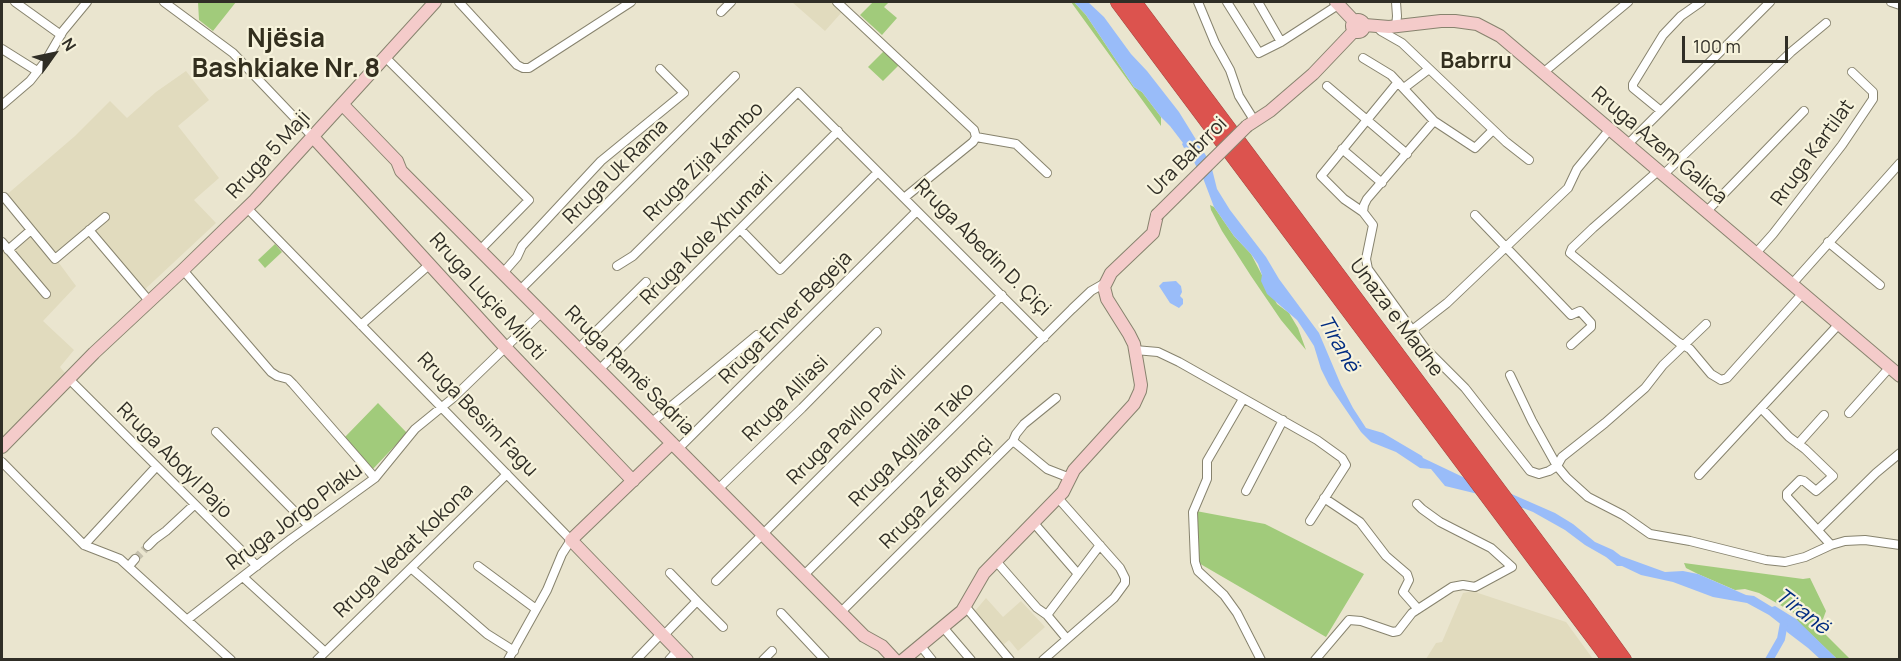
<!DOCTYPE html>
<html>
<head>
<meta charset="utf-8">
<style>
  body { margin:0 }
  #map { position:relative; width:1901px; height:661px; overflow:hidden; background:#eae5cf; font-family:Manrope,sans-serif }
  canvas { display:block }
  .frame { position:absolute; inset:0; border:3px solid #302e26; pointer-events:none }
  .north { position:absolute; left:24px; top:24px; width:60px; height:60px; -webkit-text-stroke:4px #f7f3dc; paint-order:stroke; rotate:57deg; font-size:16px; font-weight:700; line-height:24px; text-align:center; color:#302e26 }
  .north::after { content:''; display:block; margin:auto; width:21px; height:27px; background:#302e26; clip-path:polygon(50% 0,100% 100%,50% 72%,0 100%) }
  .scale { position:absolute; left:1682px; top:36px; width:106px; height:27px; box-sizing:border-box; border:3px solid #302e26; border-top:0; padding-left:8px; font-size:18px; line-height:21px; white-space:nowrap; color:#302e26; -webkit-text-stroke:4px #f7f3dc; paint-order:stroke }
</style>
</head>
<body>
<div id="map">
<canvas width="1901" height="661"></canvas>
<div class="frame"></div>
<div class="north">N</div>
<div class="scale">100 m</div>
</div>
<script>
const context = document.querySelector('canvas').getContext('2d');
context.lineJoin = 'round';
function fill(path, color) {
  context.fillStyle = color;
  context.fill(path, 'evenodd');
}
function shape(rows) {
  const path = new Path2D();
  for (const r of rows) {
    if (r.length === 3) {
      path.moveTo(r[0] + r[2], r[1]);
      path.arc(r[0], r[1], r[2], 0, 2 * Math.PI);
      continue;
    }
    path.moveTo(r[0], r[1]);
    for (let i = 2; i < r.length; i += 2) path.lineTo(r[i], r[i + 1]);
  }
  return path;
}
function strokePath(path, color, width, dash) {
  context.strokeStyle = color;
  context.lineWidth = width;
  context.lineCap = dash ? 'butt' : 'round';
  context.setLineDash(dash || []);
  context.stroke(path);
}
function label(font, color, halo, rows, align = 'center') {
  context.font = font + ' Manrope,sans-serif';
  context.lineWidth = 4.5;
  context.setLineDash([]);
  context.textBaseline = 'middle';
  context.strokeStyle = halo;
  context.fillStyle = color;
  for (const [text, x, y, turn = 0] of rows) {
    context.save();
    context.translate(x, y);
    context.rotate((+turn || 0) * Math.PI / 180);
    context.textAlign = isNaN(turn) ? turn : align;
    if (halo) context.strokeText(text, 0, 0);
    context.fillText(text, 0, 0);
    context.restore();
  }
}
fill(shape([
  [792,2,831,2,842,12,825,31],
  [186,71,209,100,178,126,219,178,194,200,216,223,142,292,89,230,56,259,76,286,43,321,74,350,60,367,66,374,2,445,2,242,8,249,31,230,4,197,75,136,110,101,127,118,156,92],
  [1468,592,1475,592,1566,622,1593,659,1426,659,1436,643,1442,642,1463,593],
  [986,598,1003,617,1021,601,1045,627,1018,651,1009,640,1003,645,975,611]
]), '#e1dbbe');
fill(shape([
  [198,2,236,2,213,31,199,20],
  [873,2,889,2,884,7,897,18,882,35,860,15],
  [1071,2,1074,2,1086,15,1134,87,1142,92,1161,117,1161,126],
  [884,51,899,65,883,81,868,67],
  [1210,205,1214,207,1234,236,1251,254,1277,304,1289,313,1298,328,1306,350,1281,320,1251,276,1222,231,1211,210],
  [275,244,282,252,265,268,258,260],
  [378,403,407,433,372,470,345,437],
  [1196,511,1265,524,1364,574,1326,637,1197,562],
  [1684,563,1803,579,1810,578,1826,611,1823,619,1816,625,1850,659,1837,659,1803,627,1796,619,1801,619,1794,613,1759,593,1745,589,1735,590,1698,574,1686,568]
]), '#a1cb7b');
fill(shape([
  [1074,2,1088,2,1104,17,1131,54,1147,71,1179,112,1208,159,1197,168,1187,147,1184,148,1182,144,1183,143,1170,126,1161,117,1142,92,1134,87,1086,15],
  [1212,169,1217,189,1230,210,1266,257,1279,279,1319,333,1341,385,1353,408,1366,428,1383,433,1422,456,1423,458,1465,478,1507,492,1555,513,1573,524,1595,542,1613,550,1621,556,1665,572,1683,571,1698,574,1746,595,1754,596,1772,607,1775,606,1796,619,1837,659,1820,659,1808,648,1787,632,1783,626,1769,615,1747,603,1713,597,1673,582,1641,575,1622,566,1617,566,1606,557,1585,545,1565,530,1533,512,1523,508,1505,508,1478,494,1445,486,1431,469,1420,468,1396,452,1371,442,1361,432,1329,385,1321,369,1314,346,1305,332,1297,320,1267,294,1261,281,1262,275,1258,264,1251,254,1234,236,1214,207,1203,178],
  [1176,281,1181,286,1182,292,1180,296,1183,299,1183,304,1179,308,1170,303,1159,286,1163,282]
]), '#99bcf9');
strokePath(shape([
  [1769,660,1781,639,1784,623]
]), '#99bcf9', 8);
strokePath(shape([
  [135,559,148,546]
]), '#c5c0ad', 8, [8, 4]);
const street = shape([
  [15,2,61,35],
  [164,2,233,53,313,137],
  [459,2,517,65,523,68,529,68,631,2],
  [837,2,974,130,976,137],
  [1198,2,1215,43,1230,70,1239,96,1254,120],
  [1227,2,1259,53,1281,42,1338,5],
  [1258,2,1281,42],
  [1396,2,1397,16,1396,27],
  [1891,2,1900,5],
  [721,12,731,2],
  [1376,26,1381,31,1402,43,1506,142,1529,160],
  [2,49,37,71],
  [385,57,529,200,480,250],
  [1363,58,1391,75,1434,121,1475,148,1493,130],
  [1544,72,1628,2],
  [1398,82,1321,176,1344,199,1363,212,1373,225,1366,259,1368,269,1425,348,1465,388,1530,471,1539,474,1549,471,1557,466,1562,457,1605,423,1645,388,1663,365,1706,324],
  [1327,86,1407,154],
  [1404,88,1429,69],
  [2,105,30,81,45,62,63,31,87,2],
  [1661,111,1633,88,1633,84,1663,35,1681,16,1701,2],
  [976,137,1016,144,1047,173],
  [1628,144,1770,2],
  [1342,149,1382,183],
  [1658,171,1593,228,1572,248,1570,253,1678,342,1690,349,1711,374,1721,380,1727,378,1803,293],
  [1663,175,1791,52,1826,23],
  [4,197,55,259,105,217],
  [904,198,973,142,976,137],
  [247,208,571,540,562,554,547,590,508,660],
  [1363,212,1364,205,1367,199,1434,121],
  [1706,212,1804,111],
  [1475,215,1571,315,1580,311,1591,323,1591,327,1571,345],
  [740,229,780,270,878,172],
  [89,230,150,302],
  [2,242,46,294],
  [1828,242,1880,285],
  [8,250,31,230],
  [1756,253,1773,234,1842,145,1873,99,1873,92,1852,72],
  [617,266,633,256,798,92,1044,338],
  [183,270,271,372,277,376,288,379,293,384,375,478],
  [503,273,517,257,522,246,601,161,684,93,660,69],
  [1792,284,1900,163],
  [520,290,735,76],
  [361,325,430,264],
  [1411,331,1447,303,1568,188,1577,169,1610,129],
  [578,349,646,282],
  [1135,350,1158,352,1179,362,1317,440,1342,458,1346,465,1310,521],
  [599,370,838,131],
  [1510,375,1532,421,1557,466,1567,478,1588,497,1623,515,1650,534,1690,541,1766,560,1785,562,1805,557,1831,545,1845,541,1865,540,1900,545],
  [69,379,257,566],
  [1243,399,1207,461,1207,479,1193,512,1195,562,1198,571,1224,595,1237,613,1261,660],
  [1761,408,1789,437,1805,449,1833,476,1816,491,1804,481,1800,480,1787,493,1787,497,1831,545],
  [1849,413,1890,367],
  [652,422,757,335],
  [216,432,309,526],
  [1013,441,1047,469,1070,478],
  [1798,444,1824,415],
  [678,449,917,211],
  [2,462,84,545,120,559,231,660],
  [1699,475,1839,324],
  [718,489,802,408,877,332],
  [1246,491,1283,420],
  [1324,498,1360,522,1386,556,1407,574,1409,580,1403,592,1418,609],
  [1033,522,1078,574],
  [1818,530,1876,473,1900,453],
  [84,545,156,467],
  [148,546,155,539,166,531,194,505],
  [995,560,1037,608,1047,615,1067,639],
  [129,566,135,559],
  [478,566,536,609],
  [411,568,487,634,514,651],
  [670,573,697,601],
  [804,575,1072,309,1091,291,1105,283],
  [243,577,325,652],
  [716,581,1002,295],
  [965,606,1010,660],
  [841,612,1013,441,1016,434,1024,424,1056,398],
  [781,613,825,660],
  [1047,615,1100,545],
  [188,619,291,539,375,478,415,429,453,398,542,312],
  [942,626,971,660],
  [920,645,932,660],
  [317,660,507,474],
  [636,660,659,636,666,633,697,601,723,627],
  [669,660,678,650],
  [763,660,772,651],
  [1043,660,1114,598,1125,583,1125,578,1120,568,1058,498],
  [1315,660,1349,620,1361,621,1393,632,1398,631,1412,613,1452,587,1463,585,1475,587,1512,567,1491,548,1440,522,1422,509,1417,504]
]);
const secondary = shape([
  [1336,2,1354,21],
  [1358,26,6],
  [1365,25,1389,27,1441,21,1455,21,1477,24,1500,36,1900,376],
  [342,104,397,161,401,171,864,636,882,646,895,660],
  [1247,126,1270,111,1313,74,1354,31],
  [313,137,505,347,633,481],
  [672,443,571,540,687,660],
  [2,447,94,353,183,270,255,200,435,2],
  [903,660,962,611,984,573,1063,492,1074,470,1134,404,1140,391,1141,385,1134,344,1129,334,1107,299,1104,287,1111,273,1153,233,1157,215]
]);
const highway = shape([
  [1118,2,1610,660],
  [1134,2,1580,599,1624,660]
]);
strokePath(street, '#87836e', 10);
strokePath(secondary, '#87836e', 14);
strokePath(highway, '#a04640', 16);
strokePath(street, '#fff', 8);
strokePath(secondary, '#f4cbca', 12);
strokePath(highway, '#dc534e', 15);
const secondaryBridge = shape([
  [1157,215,1247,126]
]);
strokePath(secondaryBridge, '#87836e', 14, []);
strokePath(secondaryBridge, '#f4cbca', 12);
label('20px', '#302e26', '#f7f3dc', [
  ["Rruga Azem Galica",1659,146,40],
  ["Rruga Kartilat",1813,153,-54],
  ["Rruga 5 Maji",269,155,-47],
  ["Ura Babrroi",1188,157,-45],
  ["Rruga Zija Kambo",704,162,-45],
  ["Rruga Uk Rama",616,172,-45],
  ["Rruga Kole Xhumari",707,239,-45],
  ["Rruga Abedin D. Çiçi",982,248,45],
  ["Rruga Luçie Miloti",487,297,48],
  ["Rruga Enver Begeja",786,318,-45],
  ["Unaza e Madhe",1396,318,53],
  ["Rruga Ramë Sadria",629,371,45],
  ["Rruga Alliasi",786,399,-45],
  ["Rruga Besim Fagu",477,415,46],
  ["Rruga Pavllo Pavli",847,426,-45],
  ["Rruga Agllaia Tako",912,445,-45],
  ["Rruga Abdyl Pajo",174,461,45],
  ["Rruga Zef Bumçi",937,493,-45],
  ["Rruga Jorgo Plaku",295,517,-37],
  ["Rruga Vedat Kokona",404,551,-44]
]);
label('italic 21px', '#002c81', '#f7f3dc', [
  ["Tiranë",1338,344,60],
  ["Tiranë",1802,612,37]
]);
label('bold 22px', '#332f1e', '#f7f3dc', [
  ["Babrru",1476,62]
]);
label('bold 26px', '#332f1e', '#f7f3dc', [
  ["Njësia",286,40],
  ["Bashkiake Nr. 8",286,70]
]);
</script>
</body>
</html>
